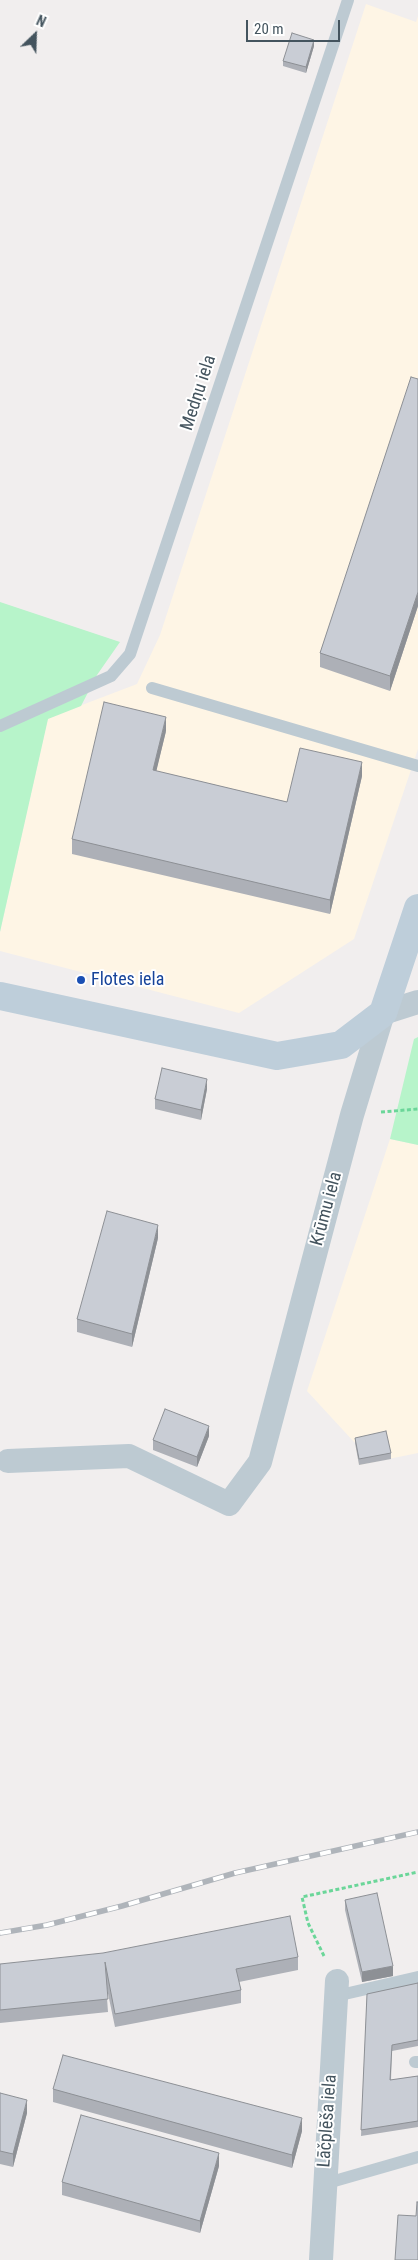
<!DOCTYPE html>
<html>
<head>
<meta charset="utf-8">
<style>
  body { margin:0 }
  #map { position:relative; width:418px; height:2260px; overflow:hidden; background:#f1eeee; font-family:"Roboto Condensed",sans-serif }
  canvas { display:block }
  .north { position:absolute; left:10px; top:10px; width:50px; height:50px; -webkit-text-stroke:4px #fff; paint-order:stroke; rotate:24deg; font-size:14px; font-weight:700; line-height:20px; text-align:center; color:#44545e }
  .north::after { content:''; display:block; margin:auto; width:18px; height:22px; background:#44545e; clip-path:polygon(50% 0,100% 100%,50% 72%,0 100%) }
  .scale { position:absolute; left:246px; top:20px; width:94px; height:22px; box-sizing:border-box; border:2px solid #44545e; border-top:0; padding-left:6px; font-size:15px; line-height:18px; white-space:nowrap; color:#44545e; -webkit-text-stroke:4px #fff; paint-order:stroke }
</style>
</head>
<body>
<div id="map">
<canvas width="418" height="2260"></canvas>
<div class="north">N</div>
<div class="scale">20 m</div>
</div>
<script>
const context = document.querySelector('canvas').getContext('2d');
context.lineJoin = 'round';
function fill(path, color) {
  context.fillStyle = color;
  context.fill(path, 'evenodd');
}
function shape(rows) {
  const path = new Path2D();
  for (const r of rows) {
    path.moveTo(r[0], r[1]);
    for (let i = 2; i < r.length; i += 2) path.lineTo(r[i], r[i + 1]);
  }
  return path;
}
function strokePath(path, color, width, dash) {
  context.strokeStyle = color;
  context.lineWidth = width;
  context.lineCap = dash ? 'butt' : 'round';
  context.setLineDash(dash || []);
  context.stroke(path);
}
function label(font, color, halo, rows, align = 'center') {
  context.font = font + ' "Roboto Condensed",sans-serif';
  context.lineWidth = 4;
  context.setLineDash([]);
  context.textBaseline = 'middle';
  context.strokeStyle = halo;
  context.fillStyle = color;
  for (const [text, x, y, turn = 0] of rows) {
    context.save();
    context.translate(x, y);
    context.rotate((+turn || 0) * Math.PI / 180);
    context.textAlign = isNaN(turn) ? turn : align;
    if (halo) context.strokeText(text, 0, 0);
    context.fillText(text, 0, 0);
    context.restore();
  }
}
fill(shape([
  [366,4,416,22,418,16,418,749,354,939,239,1013,0,951,0,932,48,718,137,684,160,635],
  [390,1139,418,1145,418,1453,359,1465,355,1443,307,1391]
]), '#fef5e5');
fill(shape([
  [0,602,120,642,97,675,81,706,48,719,0,932],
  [418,1037,418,1145,390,1139,414,1039]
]), '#b7f4ca');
strokePath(shape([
  [381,1112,418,1109],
  [324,1956,308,1923,302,1897,418,1872]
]), '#6bd699', 3, [4, 2.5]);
strokePath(shape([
  [152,688,418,766],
  [0,726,111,676,130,654,348,0],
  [336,1996,418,1977],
  [415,2062,418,2062],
  [324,2184,418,2157]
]), '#bdcad2', 12);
strokePath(shape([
  [8,1461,129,1456,229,1504,260,1462,352,1115,383,1013,418,1002],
  [321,2260,337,1981]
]), '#bdcad2', 24);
strokePath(shape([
  [0,996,277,1056,341,1045,383,1013,418,908]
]), '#beceda', 28);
const rail = shape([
  [0,1933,47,1925,122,1906,235,1873,418,1832]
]);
strokePath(rail, '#afb4ba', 5.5);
strokePath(rail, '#fff', 4, [11]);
fill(shape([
  [314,46,306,73,283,66,283,61],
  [418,379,418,606,390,691,320,667,320,653],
  [166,731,156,771,287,802,362,776,330,914,72,854,72,839],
  [207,1089,201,1120,155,1109,155,1099],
  [158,1238,132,1347,77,1332,77,1319],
  [209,1436,197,1467,153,1450,153,1440],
  [355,1438,391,1453,391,1459,359,1465,355,1443],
  [345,1900,393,1976,362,1982,345,1910],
  [298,1957,298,1970,239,1982,241,1990,241,2003,115,2027,106,1984,108,2012,0,2023,0,1964],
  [418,1983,418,2046,392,2051,391,2080,418,2076,418,2127,361,2136,367,1994],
  [53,2089,302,2131,292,2168,53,2102],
  [0,2093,27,2113,13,2167,0,2164],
  [219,2166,200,2233,62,2195,62,2182]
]), '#adb0b7');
fill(shape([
  [314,40,314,46,306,73,306,67],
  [418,592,418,606,390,691,390,676],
  [166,717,166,731,153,785,153,770],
  [362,762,362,776,330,914,330,900],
  [207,1079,207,1089,201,1120,201,1110],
  [158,1225,158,1238,132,1347,132,1334],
  [209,1426,209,1436,197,1467,197,1457],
  [393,1966,393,1976,362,1982,362,1972],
  [27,2100,27,2113,13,2167,13,2154],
  [302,2118,302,2131,292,2168,292,2155],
  [219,2153,219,2166,200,2233,200,2221]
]), '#8d9095');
const building = shape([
  [292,33,314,40,306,67,283,61,292,33],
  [411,377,418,379,418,592,390,676,320,653,411,377],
  [104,702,166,717,153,770,287,802,300,748,362,762,330,900,72,839,104,702],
  [162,1068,207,1079,201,1110,155,1099,162,1068],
  [107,1211,158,1225,132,1334,77,1319,107,1211],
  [165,1409,209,1426,197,1457,153,1440,165,1409],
  [386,1431,391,1453,359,1459,355,1438,386,1431],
  [377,1893,393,1966,362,1972,345,1900,377,1893],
  [290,1916,298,1957,236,1969,241,1990,115,2014,105,1962,108,1999,0,2010,0,1964,103,1953,290,1916],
  [418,1983,418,2040,392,2045,390,2080,418,2076,418,2121,361,2130,367,1994,418,1983],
  [63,2055,302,2118,292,2155,53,2089,63,2055],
  [0,2093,27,2100,13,2154,0,2151,0,2093],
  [81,2115,219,2153,200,2221,62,2182,81,2115],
  [417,2202,418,2202,418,2260,395,2260,398,2215,416,2216,417,2202]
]);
fill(building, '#c9cdd5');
strokePath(building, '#8d9095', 1);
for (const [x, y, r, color] of [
  [81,980,5,"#1a4fb4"]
]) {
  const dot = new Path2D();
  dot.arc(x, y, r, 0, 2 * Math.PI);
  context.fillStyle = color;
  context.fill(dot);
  strokePath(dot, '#fff', 2);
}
label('18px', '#44545e', '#fff', [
  ["Medņu iela",199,393,-72],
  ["Krūmu iela",327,1209,-75],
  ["Lāčplēša iela",328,2121,-86]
]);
label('18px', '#164399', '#fff', [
  ["Flotes iela",91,980]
], 'left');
</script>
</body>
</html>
